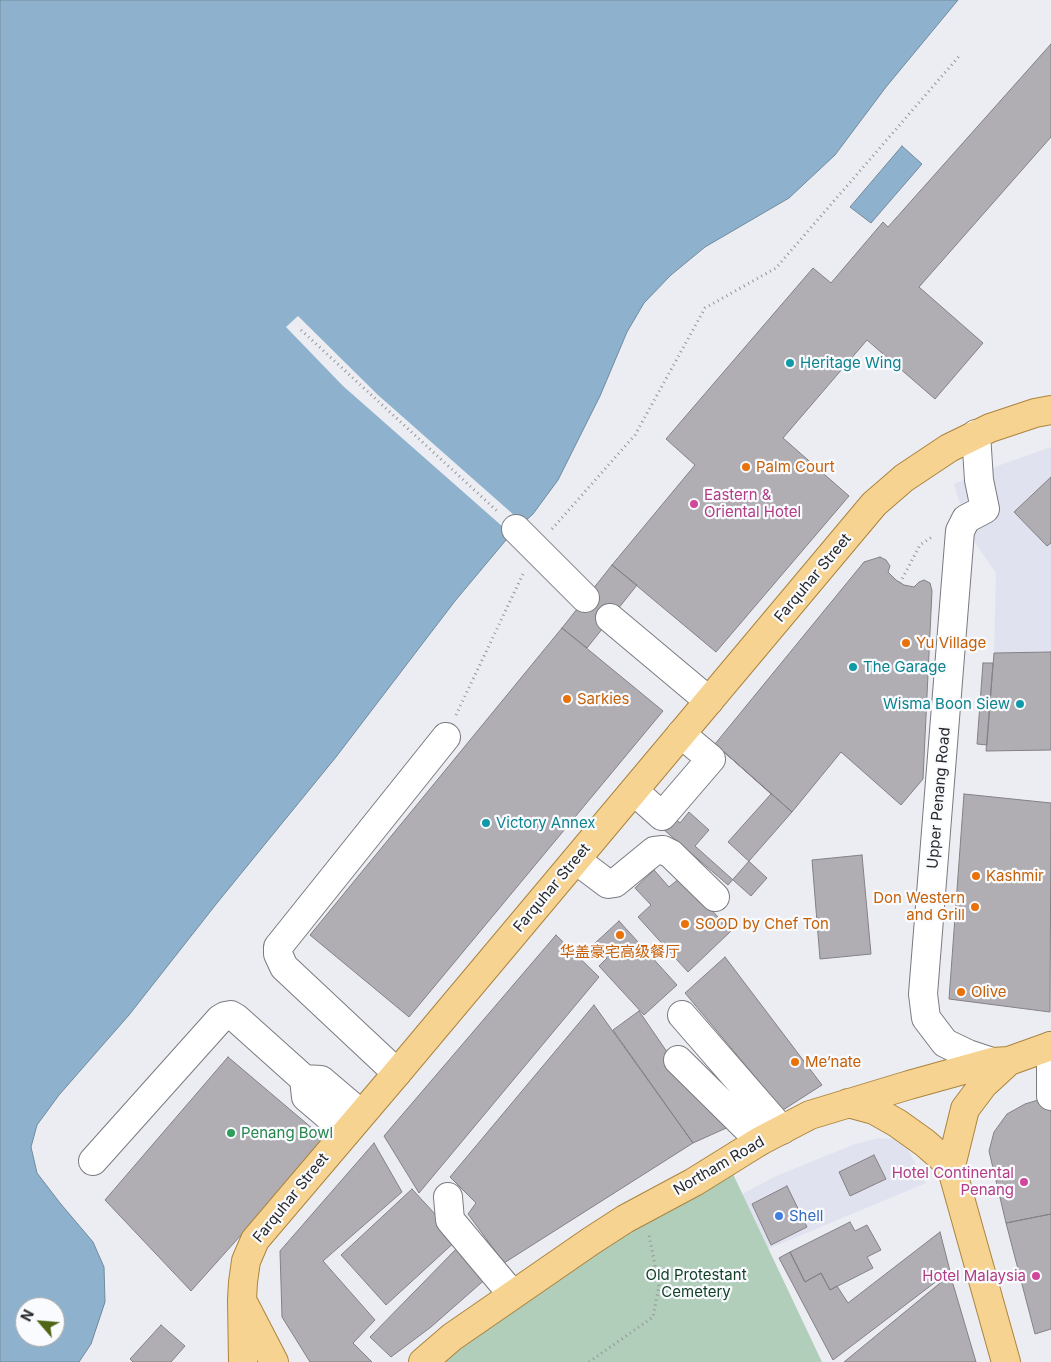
<!DOCTYPE html>
<html>
<head>
<meta charset="utf-8">
<style>
  body { margin:0 }
  #map { position:relative; width:1051px; height:1362px; overflow:hidden; background:#ecedf2; font-family:Inter,sans-serif }
  canvas { display:block }
  .north { position:absolute; left:15px; top:1297px; width:50px; height:50px; box-sizing:border-box; background:#f9fbfe; border:1px solid #a6a7aa; border-radius:50%; rotate:297deg; font-size:14px; font-weight:700; line-height:20px; text-align:center; color:#29292b }
  .north::after { content:''; display:block; margin:auto; width:18px; height:22px; background:#506614; clip-path:polygon(50% 0,100% 100%,50% 72%,0 100%) }
</style>
</head>
<body>
<div id="map">
<canvas width="1051" height="1362"></canvas>
<div class="north">N</div>
</div>
<script>
const context = document.querySelector('canvas').getContext('2d');
context.lineJoin = 'round';
function fill(path, color) {
  context.fillStyle = color;
  context.fill(path, 'evenodd');
}
function shape(rows) {
  const path = new Path2D();
  for (const r of rows) {
    path.moveTo(r[0], r[1]);
    for (let i = 2; i < r.length; i += 2) path.lineTo(r[i], r[i + 1]);
  }
  return path;
}
function strokePath(path, color, width, dash) {
  context.strokeStyle = color;
  context.lineWidth = width;
  context.lineCap = dash ? 'butt' : 'round';
  context.setLineDash(dash || []);
  context.stroke(path);
}
function label(font, color, halo, rows, align = 'center') {
  context.font = font + ' Inter,"Noto Sans SC",sans-serif';
  context.lineWidth = 4.5;
  context.setLineDash([]);
  context.textBaseline = 'middle';
  context.strokeStyle = halo;
  context.fillStyle = color;
  for (const [text, x, y, turn = 0] of rows) {
    context.save();
    context.translate(x, y);
    context.rotate((+turn || 0) * Math.PI / 180);
    context.textAlign = isNaN(turn) ? turn : align;
    if (halo) context.strokeText(text, 0, 0);
    context.fillText(text, 0, 0);
    context.restore();
  }
}
fill(shape([
  [1051,447,1051,652,994,653,996,573,969,534,954,484,1000,465],
  [878,1138,894,1139,907,1148,926,1183,768,1249,742,1194,776,1176,855,1144]
]), '#e0e3ef');
fill(shape([
  [733,1174,822,1362,443,1362,547,1285,630,1230]
]), '#b0ceb9');
const water = shape([
  [0,0,958,0,886,87,835,155,789,198,705,247,671,275,644,303,627,332,600,396,558,480,533,514,511,534,455,601,336,757,217,903,129,1015,59,1095,37,1125,31,1147,37,1173,60,1203,93,1242,104,1267,105,1302,91,1344,79,1362,0,1362,0,0],
  [25,1307,55,1307,55,1337,25,1337,25,1307],
  [902,146,922,164,871,223,850,207,902,146]
]);
fill(water, '#8eb2cd');
strokePath(water, '#70899c', 1);
fill(shape([
  [298,316,378,395,523,523,511,534,343,386,286,327]
]), '#ecedf2');
const building = shape([
  [1051,44,1051,137,919,287,983,343,935,399,867,340,783,438,849,496,716,652,612,565,695,465,666,439,813,268,831,283,883,222,888,227,1051,44],
  [1051,477,1051,543,1047,546,1014,512,1051,477],
  [880,557,886,560,890,566,888,572,896,580,904,585,914,587,919,582,924,580,930,583,932,591,923,779,901,805,841,752,792,812,715,744,864,562,880,557],
  [612,565,637,585,587,648,562,628,612,565],
  [562,628,663,711,409,1017,310,935,562,628],
  [1051,652,1051,750,986,751,994,653,1051,652],
  [983,663,993,663,987,745,977,744,983,663],
  [715,744,771,794,728,842,767,878,751,896,695,846,709,830,689,812,680,823,660,805,715,744],
  [715,744,792,812,728,885,649,817,715,744],
  [964,794,1051,803,1050,1012,949,999,964,794],
  [862,855,871,954,820,959,812,860,862,855],
  [654,870,669,887,681,877,731,931,688,972,638,917,651,905,635,888,654,870],
  [619,921,677,985,644,1015,599,966,607,958,594,944,619,921],
  [556,935,599,977,419,1193,384,1136,556,935],
  [725,957,822,1085,783,1110,685,993,725,957],
  [594,1005,693,1143,504,1263,468,1214,476,1203,450,1177,594,1005],
  [639,1011,689,1084,733,1125,693,1143,613,1030,639,1011],
  [228,1057,326,1140,191,1291,105,1200,228,1057],
  [1051,1096,1051,1214,1006,1223,989,1151,994,1132,1007,1114,1025,1104,1051,1096],
  [374,1143,402,1192,323,1261,375,1320,353,1343,372,1362,310,1362,282,1317,280,1251,374,1143],
  [874,1155,886,1179,850,1196,839,1172,874,1155],
  [787,1186,807,1227,771,1245,752,1204,787,1186],
  [412,1189,458,1239,386,1305,341,1255,412,1189],
  [1051,1214,1051,1329,1035,1334,1006,1223,1051,1214],
  [850,1222,855,1231,867,1225,881,1250,867,1257,873,1268,830,1290,821,1273,805,1282,790,1252,850,1222],
  [940,1232,950,1271,833,1360,779,1258,790,1252,805,1282,821,1273,830,1290,837,1286,848,1303,940,1232],
  [461,1244,489,1276,431,1327,391,1357,370,1337,461,1244],
  [945,1279,953,1284,976,1362,844,1362,945,1279],
  [161,1325,185,1346,171,1362,133,1362,130,1359,161,1325]
]);
fill(building, '#b0aeb3');
strokePath(building, '#838186', 1);
const minor = shape([
  [976,434,979,480,985,509,966,519,960,531,923,994,926,1018,945,1043,968,1054,992,1062],
  [516,529,585,598],
  [610,618,709,701],
  [634,791,662,816,711,759,681,734],
  [576,860,608,884,615,883,654,851,663,850,671,854,715,897],
  [682,1015,782,1130],
  [1051,1046,1051,1096],
  [678,1060,760,1141],
  [397,1073,284,967,278,954,278,947,446,737],
  [304,1079,306,1097,346,1131],
  [93,1161,220,1019,225,1016,231,1015,236,1018,304,1079,321,1080,361,1114],
  [448,1197,450,1220,512,1294]
]);
const major = shape([
  [848,1103,874,1110,897,1123,925,1143,951,1166],
  [245,1306,274,1362],
  [243,1362,242,1300,243,1282,246,1261,255,1240,397,1073,874,504,904,478,949,448,990,428,1035,413,1051,410],
  [423,1362,452,1337,591,1241,625,1219,694,1182,760,1141,810,1115,909,1085,992,1062,1009,1061,1051,1046],
  [1006,1362,951,1166,965,1109,983,1085,1009,1061]
]);
strokePath(minor, '#7a7b80', 30);
strokePath(major, '#ab843e', 30);
strokePath(shape([
  [301,330,497,511],
  [552,529,635,435,705,308,776,268,961,54],
  [900,583,920,545,932,537],
  [456,715,523,574],
  [589,1362,653,1317,659,1286,649,1235]
]), '#949498', 3, [1, 4]);
strokePath(minor, '#fff', 28);
strokePath(major, '#f7d391', 28);
for (const [x, y, r, color] of [
  [790,363,5,"#0f9aa8"],
  [746,467,5,"#e8710a"],
  [694,504,5,"#d1479c"],
  [906,643,5,"#e8710a"],
  [853,667,5,"#0f9aa8"],
  [567,699,5,"#e8710a"],
  [1020,704,5,"#0f9aa8"],
  [486,823,5,"#0f9aa8"],
  [976,876,5,"#e8710a"],
  [975,907,5,"#e8710a"],
  [685,924,5,"#e8710a"],
  [620,935,5,"#e8710a"],
  [961,992,5,"#e8710a"],
  [795,1062,5,"#e8710a"],
  [231,1133,5,"#2e9e5b"],
  [1024,1182,5,"#d1479c"],
  [779,1216,5,"#3f7fe0"],
  [1036,1276,5,"#d1479c"]
]) {
  const dot = new Path2D();
  dot.arc(x, y, r, 0, 2 * Math.PI);
  context.fillStyle = color;
  context.fill(dot);
  strokePath(dot, '#f9fbfe', 2);
}
label('15px', '#0d838f', '#f9fbfe', [
  ["Heritage Wing",800,363],
  ["The Garage",863,667],
  ["Wisma Boon Siew",1010,704,"right"],
  ["Victory Annex",496,823]
], 'left');
label('15px', '#c56008', '#f9fbfe', [
  ["Palm Court",756,467],
  ["Yu Village",916,643],
  ["Sarkies",577,699],
  ["Kashmir",986,876],
  ["Don Western",965,898,"right"],
  ["and Grill",965,915,"right"],
  ["SOOD by Chef Ton",695,924],
  ["华盖豪宅高级餐厅",620,952,"center"],
  ["Olive",971,992],
  ["Me’nate",805,1062]
], 'left');
label('15px', '#b23c85', '#f9fbfe', [
  ["Eastern &",704,495,"left"],
  ["Oriental Hotel",704,512,"left"],
  ["Hotel Continental",1014,1173],
  ["Penang",1014,1190],
  ["Hotel Malaysia",1026,1276]
], 'right');
label('15px', '#29292b', '#f9fbfe', [
  ["Farquhar Street",813,578,-50],
  ["Upper Penang Road",939,798,-85],
  ["Farquhar Street",552,888,-50],
  ["Northam Road",719,1166,-30],
  ["Farquhar Street",291,1198,-51]
]);
label('15px', '#27864d', '#f9fbfe', [
  ["Penang Bowl",241,1133]
], 'left');
label('15px', '#366cbe', '#f9fbfe', [
  ["Shell",789,1216]
], 'left');
label('15px', '#103e24', '#f9fbfe', [
  ["Old Protestant",696,1275],
  ["Cemetery",696,1292]
]);
</script>
</body>
</html>
